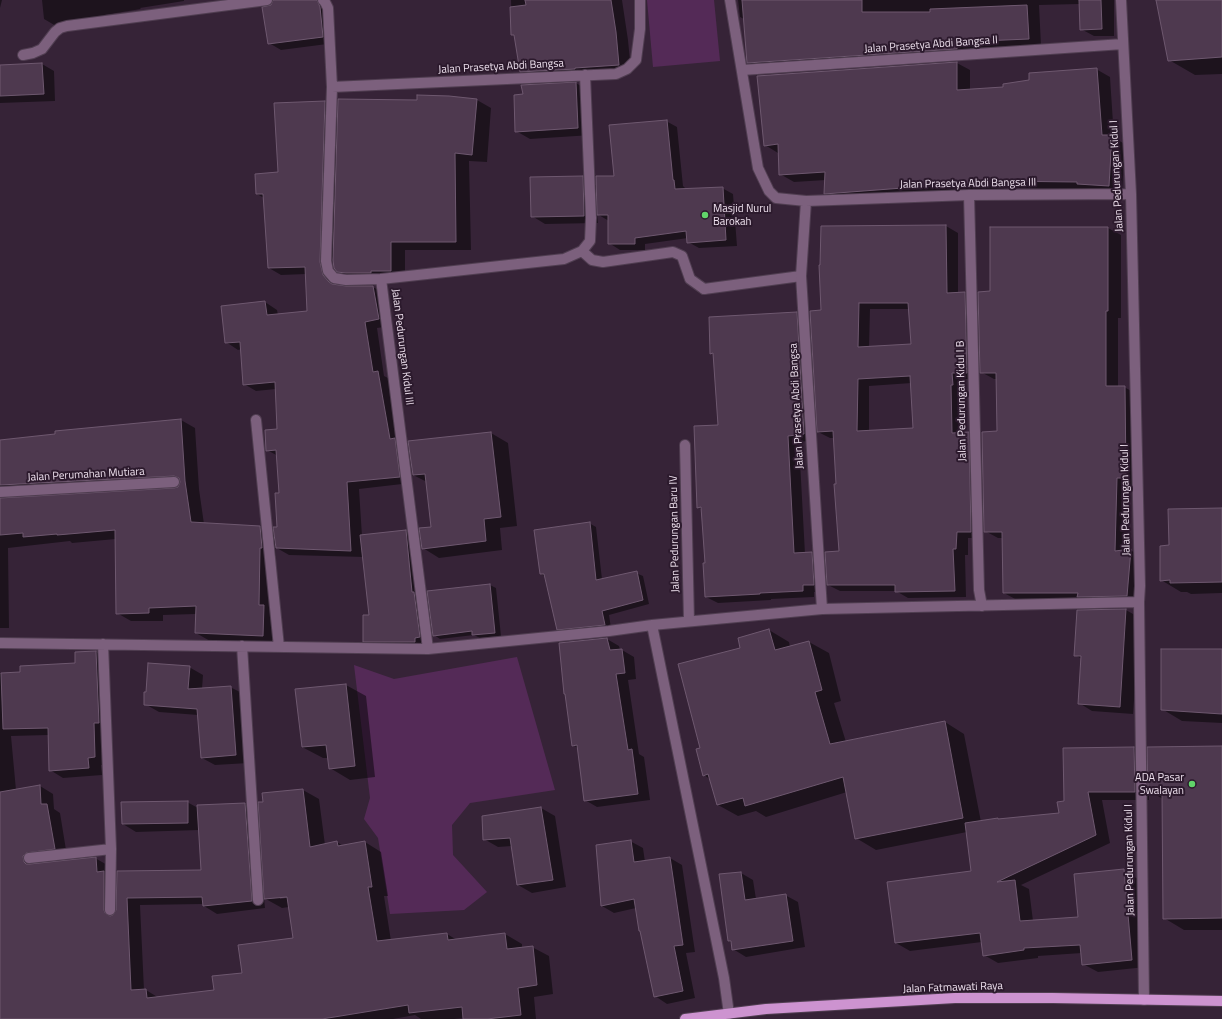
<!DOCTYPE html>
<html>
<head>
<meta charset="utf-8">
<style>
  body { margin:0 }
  canvas { display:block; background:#362337 }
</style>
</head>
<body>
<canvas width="1222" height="1019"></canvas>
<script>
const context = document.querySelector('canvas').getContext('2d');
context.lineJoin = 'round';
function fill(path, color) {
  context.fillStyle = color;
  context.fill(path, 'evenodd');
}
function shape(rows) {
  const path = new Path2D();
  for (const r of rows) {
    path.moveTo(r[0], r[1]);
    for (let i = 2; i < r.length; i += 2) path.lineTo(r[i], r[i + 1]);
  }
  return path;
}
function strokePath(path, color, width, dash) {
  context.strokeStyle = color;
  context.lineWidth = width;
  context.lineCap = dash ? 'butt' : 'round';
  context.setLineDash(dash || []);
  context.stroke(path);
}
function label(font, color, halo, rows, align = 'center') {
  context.font = font + ' "Titillium Web",sans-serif';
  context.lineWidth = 4;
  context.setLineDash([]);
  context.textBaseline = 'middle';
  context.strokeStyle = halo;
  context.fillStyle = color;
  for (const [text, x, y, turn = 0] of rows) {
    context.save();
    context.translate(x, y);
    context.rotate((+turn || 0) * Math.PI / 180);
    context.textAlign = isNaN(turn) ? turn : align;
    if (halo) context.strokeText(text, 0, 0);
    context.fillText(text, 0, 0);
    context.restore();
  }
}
fill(shape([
  [647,0,714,0,720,61,653,67],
  [517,657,555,790,470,803,452,825,453,855,487,892,464,910,390,914,378,838,364,819,370,798,354,665,394,679]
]), '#542a57');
fill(shape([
  [0,0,2,0,0,8],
  [42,0,184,0,184,1,140,8,141,9,104,15,104,19,56,26,44,19],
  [220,0,330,0,335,43,281,50,269,43,272,6,274,1,231,6],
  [511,0,622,0,628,40,631,71,533,78,520,71,515,36,512,34],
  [738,0,1114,0,1114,36,1094,36,1081,29,1080,4,1039,5,1041,45,970,48,970,56,761,70,748,62,744,19,740,17],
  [1157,0,1222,0,1222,74,1195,75,1169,60],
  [957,63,970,70,970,90,1005,88,1096,69,1110,77,1114,138,1125,144,1122,192,1088,189,1008,188,838,201,825,193,826,180,794,182,780,174,779,152,778,153,765,145],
  [42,64,54,71,55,101,0,103,0,66],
  [576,83,589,91,592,135,530,139,516,131,524,95],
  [477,100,491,108,487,162,469,161,471,250,405,250,405,279,353,280,338,271,335,268,332,256,331,268,334,280,338,286,373,287,385,294,391,326,377,328,384,376,390,379,411,483,359,489,362,536,406,531,418,538,432,644,377,648,364,641,370,616,364,557,289,555,275,547,276,556,274,556,277,643,210,641,196,633,196,614,163,615,163,621,131,621,117,613,116,539,72,543,70,541,8,548,9,628,0,628,0,441,181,420,195,428,199,489,204,524,260,527,275,536,278,528,280,494,278,456,267,450,278,430,276,389,256,391,244,384,242,349,238,350,226,342,265,302,277,310,278,315,308,312,307,274,281,275,269,268,264,198,257,194,279,173,325,102,339,110,418,101],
  [181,484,179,488,8,499,8,497,14,493],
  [666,121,677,127,683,186,685,188,685,190,722,188,733,194,737,246,699,248,688,242,688,238,645,244,645,250,620,250,609,243,609,221,597,214,598,223,545,224,532,216,582,177,597,186,615,177],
  [946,226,958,233,958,293,965,293,976,300,978,379,964,379,964,391,962,391,963,434,968,433,980,440,982,538,968,538,968,555,965,555,966,597,908,598,896,591,840,591,828,585,840,552,835,438,830,438,818,432,822,311,822,227],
  [870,309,909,309,912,345,869,348],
  [912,383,914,429,869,431,869,386],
  [1108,228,1121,235,1121,318,1118,318,1118,387,1124,387,1137,394,1138,485,1129,485,1128,550,1130,550,1143,557,1140,603,1017,600,1004,593,1003,538,998,538,985,531,998,432,997,379,994,379,981,372,991,292],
  [797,313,808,320,816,440,799,442,805,554,812,553,823,560,825,591,814,592,814,597,771,599,771,600,718,603,706,597,706,564,702,510,698,507,719,426,714,355,711,353],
  [491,433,508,443,517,526,500,528,502,550,439,558,423,548,432,528,427,482,413,475,409,442],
  [1222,509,1222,593,1191,594,1187,592,1181,592,1161,580,1170,546],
  [589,523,596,527,602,579,636,573,643,576,649,604,609,615,611,628,565,633,558,629,546,577,541,574],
  [490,585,496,588,501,636,480,638,474,635,440,639,434,635],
  [1126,610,1140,618,1133,714,1092,711,1079,703,1082,659,1075,655,1078,611],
  [769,630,789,642,790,647,809,642,829,653,841,701,834,703,846,742,945,722,964,734,981,822,1060,814,1065,802,1064,749,1134,748,1148,757,1222,747,1222,930,1184,930,1164,918,1163,799,1149,791,1149,800,1102,800,1110,843,1021,885,1029,889,1033,921,1079,918,1123,870,1138,879,1146,967,1098,972,1083,964,1082,953,1038,956,1038,958,998,963,984,955,982,942,910,951,896,943,972,872,967,832,876,850,856,838,847,792,766,817,756,811,738,816,718,805,711,780,704,775,701,749,742,649],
  [607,639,619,646,620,650,622,650,634,657,636,679,628,680,639,754,644,757,650,800,597,807,585,800,579,749,573,745],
  [1222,650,1222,723,1182,721,1162,709],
  [96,652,109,660,112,730,107,730,108,765,101,765,102,775,63,778,50,770,49,735,11,736,16,790,40,786,53,794,54,809,60,813,67,856,42,859,36,863,36,865,95,858,109,866,110,876,118,881,202,871,200,830,136,832,123,824,187,802,198,808,198,806,245,804,260,812,264,803,303,790,319,799,325,845,337,842,343,846,365,842,381,852,388,896,384,896,391,941,447,934,457,940,505,934,522,944,522,948,532,947,549,956,553,994,534,997,536,1019,464,1019,464,1018,454,1019,421,1019,415,1015,393,1019,286,1019,294,939,289,907,282,908,264,898,265,908,217,914,204,906,204,904,140,905,144,990,146,990,159,998,261,1019,0,1019,0,674,21,673,76,664],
  [280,897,292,897,280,899],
  [189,667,203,675,202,689,230,687,244,694,249,763,215,765,202,758,198,715,159,712,145,704],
  [346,685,366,696,375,777,350,780,330,768,329,758,323,758,302,747],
  [541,808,555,816,566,887,532,893,518,885,512,846,498,847,484,839],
  [630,841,643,848,645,862,670,858,682,865,695,952,686,953,695,998,667,1004,655,996,636,908,614,913,602,906],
  [741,873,753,880,756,899,785,895,798,902,805,947,746,957,733,949,732,943,728,941]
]), '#0007');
const building = shape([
  [273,0,317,0,320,7,323,37,268,44,262,7,271,5,273,0],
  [525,0,611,0,616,32,619,65,575,68,575,69,520,72,514,35,511,35,510,7,526,5,525,0],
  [742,0,862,0,862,12,930,12,930,9,1027,5,1029,39,957,42,957,49,747,63,742,0],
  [1079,0,1101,0,1102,29,1080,30,1079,0],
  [1156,0,1222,0,1222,57,1168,61,1156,0],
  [957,62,957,90,1003,87,1003,84,1029,80,1029,73,1097,68,1102,135,1112,135,1109,186,1077,184,1077,182,995,181,824,194,825,172,779,175,778,144,764,146,757,76,957,62],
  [42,63,44,94,0,96,0,65,42,63],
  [576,82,578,128,515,132,514,95,523,94,521,85,576,82],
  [417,95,449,96,477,99,472,155,455,153,456,242,391,242,391,271,371,271,371,273,346,273,337,272,334,268,333,260,338,99,417,100,417,95],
  [325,101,320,262,323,275,329,282,332,284,346,286,373,286,379,319,365,322,373,372,378,371,390,439,395,438,400,477,347,482,351,551,276,548,273,527,277,527,275,493,279,493,276,450,266,451,265,430,277,429,275,382,243,385,240,342,225,343,221,306,265,301,267,315,307,311,305,267,268,268,263,194,256,194,255,174,278,172,274,103,325,101],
  [667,120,673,180,674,180,675,189,723,187,726,240,687,243,686,231,635,238,635,244,608,244,608,215,597,215,596,176,614,176,609,125,667,120],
  [583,176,584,216,531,217,530,177,583,176],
  [946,225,947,293,965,292,967,373,952,373,953,385,951,385,952,433,969,432,971,532,957,532,956,549,953,549,955,591,895,592,895,585,827,585,825,552,839,551,834,484,836,484,833,431,817,432,810,311,821,310,819,265,820,265,821,226,946,225],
  [859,303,908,303,911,344,858,347,859,303],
  [910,376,913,428,857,431,858,379,910,376],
  [990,227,1108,227,1108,311,1106,311,1106,386,1125,386,1126,478,1117,478,1115,551,1131,549,1127,596,1077,597,1078,593,1003,593,1002,532,984,532,982,432,997,431,996,373,980,373,978,292,990,291,990,227],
  [797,312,804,434,788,436,794,553,812,552,814,585,803,585,803,591,760,593,760,594,705,597,703,563,705,563,701,507,697,508,694,426,718,425,713,353,710,354,709,317,797,312],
  [181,419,185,481,191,522,260,526,262,548,260,548,259,605,264,605,263,636,195,633,196,606,149,608,149,613,116,614,115,530,57,535,57,534,23,537,23,533,0,535,0,498,174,488,178,487,180,482,179,478,174,476,0,485,0,440,55,434,55,431,181,419],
  [491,432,501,517,484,519,486,541,422,549,419,528,431,527,425,474,413,475,408,441,491,432],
  [1222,508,1222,582,1170,583,1170,580,1160,581,1160,546,1169,545,1168,509,1222,508],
  [590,522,596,580,637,571,643,600,602,611,605,625,557,630,544,574,540,574,534,530,590,522],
  [406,530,412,592,414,592,420,637,415,638,415,642,363,642,363,615,369,615,360,535,406,530],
  [490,584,495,633,472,635,472,631,433,636,427,591,490,584],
  [1126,609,1120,707,1078,704,1081,656,1074,656,1077,610,1126,609],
  [769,629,775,650,809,641,822,690,815,692,830,744,945,721,963,818,855,839,843,777,745,806,743,798,717,805,708,774,703,776,696,749,700,748,678,664,740,648,738,638,769,629],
  [607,638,610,650,622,649,625,673,616,674,628,750,632,749,638,794,584,801,577,745,572,746,565,694,564,694,559,643,607,638],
  [1161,649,1222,649,1222,714,1161,710,1161,649],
  [96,651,99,723,94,723,95,757,88,758,89,768,49,771,48,728,3,729,1,673,20,672,20,666,75,663,75,652,96,651],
  [148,663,190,666,188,689,231,686,236,755,201,758,197,709,144,705,144,692,146,692,148,663],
  [346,684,355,766,329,769,326,745,302,747,295,689,346,684],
  [1222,746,1222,918,1163,919,1162,792,1148,792,1147,747,1222,746],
  [1134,747,1135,792,1088,792,1096,835,997,882,1015,880,1020,921,1078,917,1074,874,1124,869,1132,960,1082,965,1080,945,1024,948,1024,950,983,956,980,933,895,943,887,882,971,871,965,823,998,818,998,819,1059,813,1057,802,1064,801,1063,748,1134,747],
  [40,785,41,804,47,804,55,849,26,853,23,856,24,862,26,864,30,864,96,857,97,872,104,871,104,910,105,913,110,916,113,915,116,910,117,871,201,870,197,805,245,803,252,901,203,906,202,897,127,898,131,990,146,989,147,998,214,990,212,976,242,973,238,945,293,938,287,897,264,899,258,802,263,802,262,793,303,789,310,847,337,841,338,846,365,841,372,887,368,887,377,941,447,933,448,940,505,933,507,949,533,946,537,985,518,988,521,1015,487,1019,463,1019,462,1007,409,1013,408,1005,322,1019,0,1019,0,792,40,785],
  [188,801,188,823,122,824,121,802,188,801],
  [541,807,553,880,517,885,510,838,483,840,482,816,541,807],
  [631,840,634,862,670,857,683,945,674,946,683,991,654,997,640,931,639,931,634,899,601,906,596,845,631,840],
  [741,872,745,900,786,894,793,941,732,950,731,941,728,941,719,874,741,872]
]);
fill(building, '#4e394f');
strokePath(building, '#6e586f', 1);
const service = shape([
  [704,289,801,276]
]);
const minor = shape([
  [323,0,325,2,328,8,332,87,326,261,328,271,334,278,346,280,381,279,428,649],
  [730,0,758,168,769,191,776,198,806,201,969,195,1131,194],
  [1121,0,1131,194,1140,586,1139,602,1144,1000],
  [23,55,33,53,42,49,55,32,60,28,67,26,267,0],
  [742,70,1123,44],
  [332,87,616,74,627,69,636,60,640,29,640,0],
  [969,195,979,590,982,606],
  [806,201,801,276,822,609],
  [582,251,592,260,603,262,673,252,682,256,690,279,704,289],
  [381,279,564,259,582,251,590,241,591,218,585,75],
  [256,420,279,647],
  [685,445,689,621],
  [0,492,174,482],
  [652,625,724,978,729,1014],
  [0,643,428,649,609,631,652,625,822,609,1139,602],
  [103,644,111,849,110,910],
  [242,646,258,900],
  [29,858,111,849]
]);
const primary = shape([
  [685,1019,766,1009,955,998,1053,998,1222,1001]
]);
strokePath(service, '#503e51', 12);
strokePath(minor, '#503e51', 12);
strokePath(primary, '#503e51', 12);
strokePath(service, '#7c607d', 10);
strokePath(minor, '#7c607d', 10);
strokePath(primary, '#cd93d0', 10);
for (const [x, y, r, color] of [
  [705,215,4,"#61d46a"],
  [1192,784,4,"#61d46a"]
]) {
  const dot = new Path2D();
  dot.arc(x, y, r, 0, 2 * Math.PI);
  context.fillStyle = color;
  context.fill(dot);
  strokePath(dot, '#2c1a2d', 1.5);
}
label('11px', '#eee1ee', '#2c1a2d', [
  ["Jalan Prasetya Abdi Bangsa II",931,45,-4],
  ["Jalan Prasetya Abdi Bangsa",501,67,-3],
  ["Jalan Pedurungan Kidul I",1117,176,-93],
  ["Jalan Prasetya Abdi Bangsa III",968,184,-1],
  ["Jalan Pedurungan Kidul III",402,347,83],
  ["Jalan Pedurungan Kidul I B",962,401,-91],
  ["Jalan Prasetya Abdi Bangsa",797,406,-93],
  ["Jalan Perumahan Mutiara",86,475,-3],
  ["Jalan Pedurungan Kidul I",1126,500,-91],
  ["Jalan Pedurungan Baru IV",675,534,-91],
  ["Jalan Pedurungan Kidul I",1130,860,-91],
  ["Jalan Fatmawati Raya",953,988,-2]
]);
label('11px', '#eee1ee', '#2c1a2d', [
  ["Masjid Nurul",713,209],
  ["Barokah",713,222],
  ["ADA Pasar",1184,778,"right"],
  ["Swalayan",1184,791,"right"]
], 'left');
</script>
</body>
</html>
